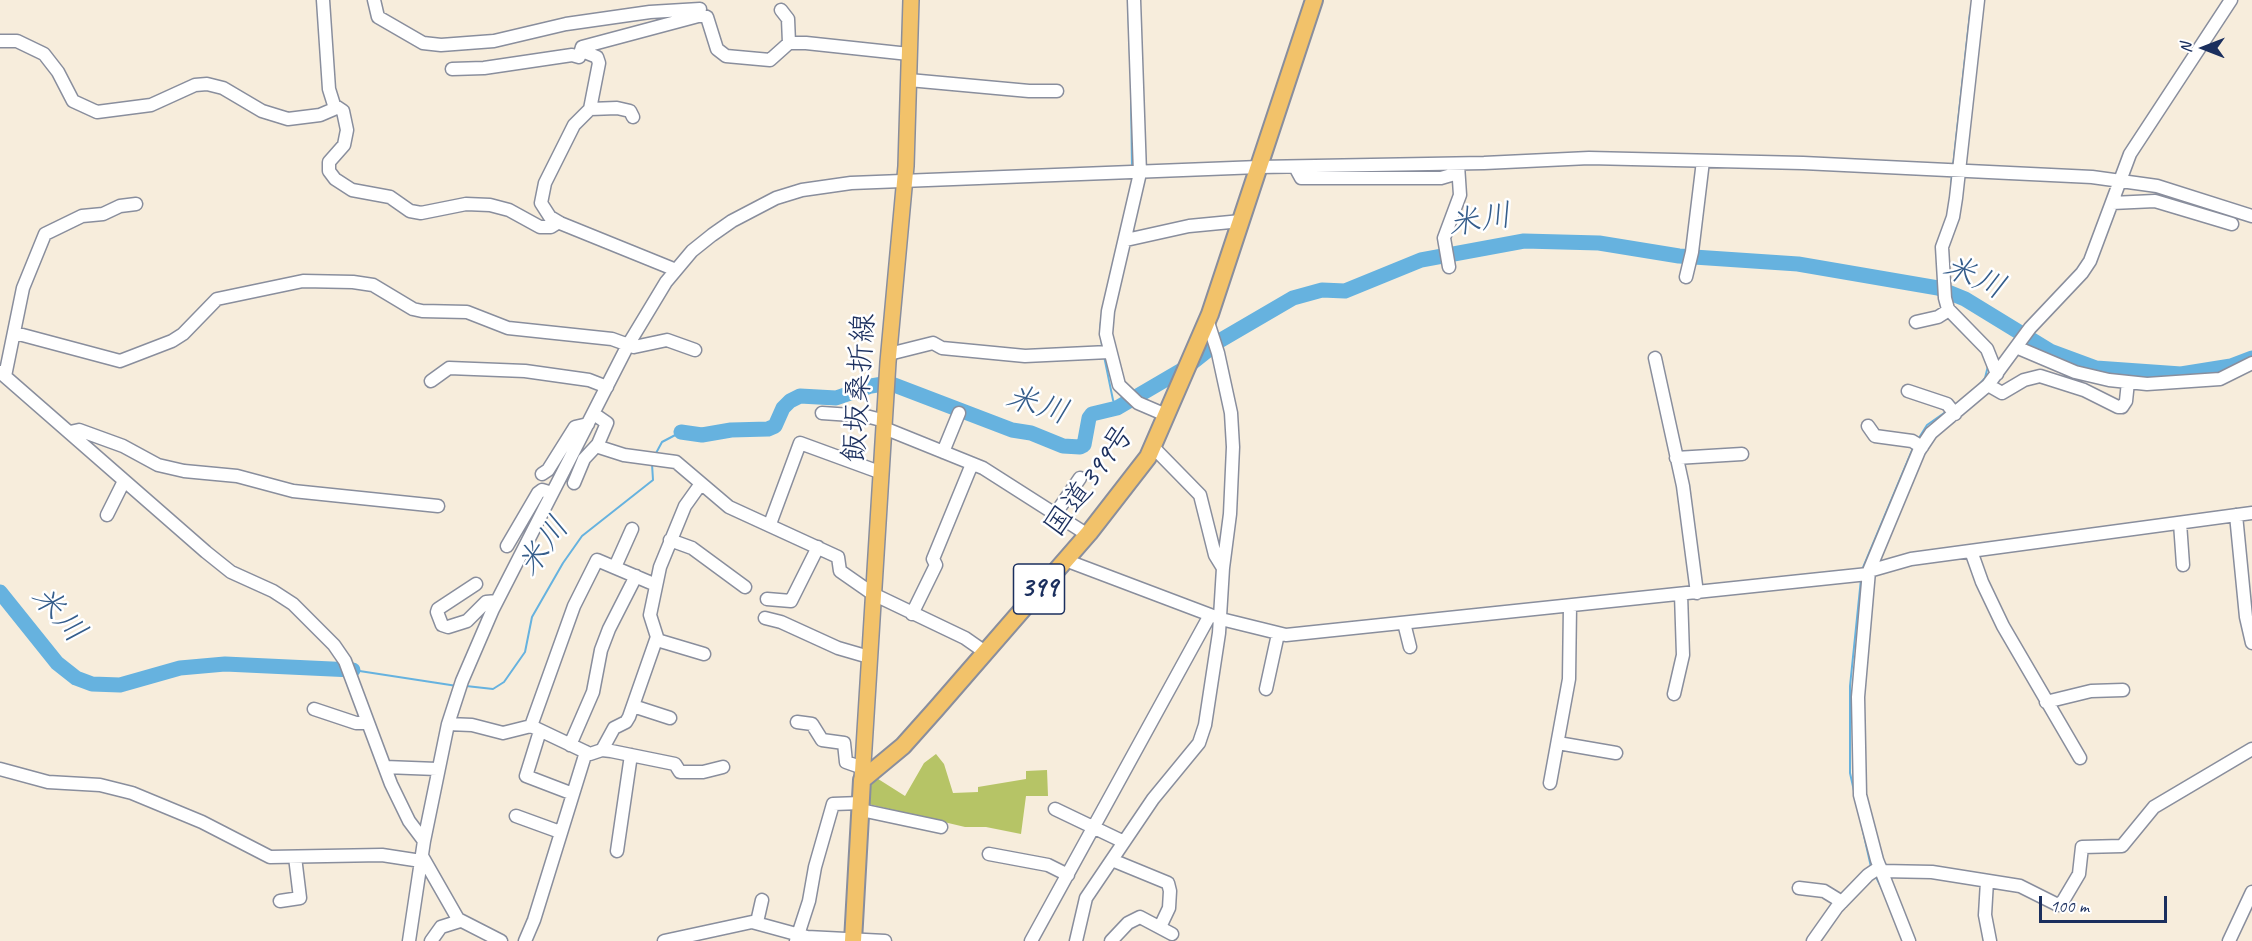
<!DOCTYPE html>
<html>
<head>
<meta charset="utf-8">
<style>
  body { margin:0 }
  #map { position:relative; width:2252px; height:941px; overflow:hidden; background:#f7eddc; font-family:Caveat,sans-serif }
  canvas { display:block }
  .north { position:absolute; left:2174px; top:18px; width:60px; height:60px; -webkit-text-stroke:4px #fff; paint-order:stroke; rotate:270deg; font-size:16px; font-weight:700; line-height:24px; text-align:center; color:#1b2f5e }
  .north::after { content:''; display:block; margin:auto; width:21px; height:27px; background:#1b2f5e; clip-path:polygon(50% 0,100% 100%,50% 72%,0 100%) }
  .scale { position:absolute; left:2039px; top:896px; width:128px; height:27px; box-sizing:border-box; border:3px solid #1b2f5e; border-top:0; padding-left:8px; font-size:18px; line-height:21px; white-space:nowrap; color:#1b2f5e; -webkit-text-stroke:4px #fff; paint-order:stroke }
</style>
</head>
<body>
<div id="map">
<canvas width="2252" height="941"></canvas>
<div class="north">N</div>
<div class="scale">100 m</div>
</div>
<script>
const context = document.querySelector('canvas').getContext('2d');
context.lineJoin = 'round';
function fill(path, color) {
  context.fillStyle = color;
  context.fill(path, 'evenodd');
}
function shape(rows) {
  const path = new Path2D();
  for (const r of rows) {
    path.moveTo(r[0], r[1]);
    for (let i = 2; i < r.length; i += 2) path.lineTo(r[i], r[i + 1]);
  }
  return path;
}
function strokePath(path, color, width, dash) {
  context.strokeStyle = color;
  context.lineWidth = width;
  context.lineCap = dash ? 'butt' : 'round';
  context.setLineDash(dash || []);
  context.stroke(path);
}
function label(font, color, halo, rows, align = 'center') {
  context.font = font + ' Caveat,"Klee One",sans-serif';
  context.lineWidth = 5;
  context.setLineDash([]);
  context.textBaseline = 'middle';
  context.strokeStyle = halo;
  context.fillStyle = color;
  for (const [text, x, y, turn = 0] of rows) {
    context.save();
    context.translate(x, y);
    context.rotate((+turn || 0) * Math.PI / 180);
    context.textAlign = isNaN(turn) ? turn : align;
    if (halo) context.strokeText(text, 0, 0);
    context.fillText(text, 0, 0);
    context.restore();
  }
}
fill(shape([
  [936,754,944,764,953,793,978,792,978,787,1026,779,1026,771,1047,770,1048,796,1026,796,1021,834,986,827,965,827,864,803,867,789,875,777,905,796,924,763]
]), '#b6c466');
strokePath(shape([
  [1128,0,1130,57],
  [1131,96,1132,168],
  [1953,166,1970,13],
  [1951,186,1952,174],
  [1938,286,1943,309],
  [1947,317,1966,336],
  [1100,329,1102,314],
  [1101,335,1102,347],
  [1104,356,1113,400,1117,408],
  [1979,385,1985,378,1988,366],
  [1917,441,1927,425,1947,411],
  [655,455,662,442,681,432],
  [1862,570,1913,448],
  [1861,579,1850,686,1850,773,1871,867],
  [353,670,457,686],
  [466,686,493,689,504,682,525,652,532,617,563,563,582,536,653,480,652,464],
  [1875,875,1883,891]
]), '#66b2df', 2);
strokePath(shape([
  [681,432,702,435,731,430,768,429,775,426,783,408,790,401,800,396,836,398,871,386,889,383,1012,430,1031,433,1063,446,1080,447,1084,445,1089,418,1092,414,1117,408,1187,367,1221,340,1293,298,1322,290,1345,291,1421,260,1524,241,1599,243,1679,256,1798,264,1938,288,1965,299,2050,351,2096,368,2181,374,2231,366,2252,358],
  [0,592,57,663,76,678,92,684,120,685,180,668,225,664,353,670]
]), '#66b2df', 15);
const minor = shape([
  [323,0,329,89,334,105,343,111,347,130,344,145,329,162,329,171,335,179,352,190,390,197,410,211,421,213,466,204,490,205,509,210,540,227,551,227,559,222],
  [374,0,378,17,423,43,441,45,494,41,566,24,650,12,700,9],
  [1134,0,1140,173,1108,311,1106,334,1119,385,1138,403,1166,415],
  [1978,0,1956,198,1953,217,1942,247,1945,298,1948,309,1987,349,1997,374],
  [781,10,788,19,789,43],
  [0,41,17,41,44,54,58,72,73,101,97,112,151,105,195,85,207,84,223,88,262,111,288,119,320,115,334,109,334,105],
  [582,51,597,57,599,63,590,109,574,125,545,183,541,203,550,217,560,223,676,270],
  [452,69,484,68,572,55,579,57,582,47,702,15,707,17,717,49,726,56,770,60,789,43,806,43,909,54],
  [909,80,1029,91,1057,91],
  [590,109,617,108,630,111,633,117],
  [1295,167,1301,178,1441,178,1458,173],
  [2112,203,2155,201,2232,224],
  [1126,240,1189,226,1241,221],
  [1449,267,1444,238,1460,195,1458,165],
  [1686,277,1692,252,1703,161],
  [1916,322,1938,317,1949,310],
  [15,333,120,361,172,341,183,334,217,299,303,281,353,282,373,285,413,309,422,311,467,312,508,328,612,339,634,347,667,340,695,350],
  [2016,347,2075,372,2109,380,2147,384,2220,379,2252,363],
  [889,354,933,343,942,348,1025,356,1109,352],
  [1655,358,1683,486,1697,593],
  [0,372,206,552,231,572,273,591,293,604,334,645,345,661,391,784,409,821,424,841],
  [5,376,23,288,45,234,82,216,103,214,120,206,136,204],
  [431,381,449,368,525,371,589,380,607,387],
  [1988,385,2002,393,2024,380,2040,376,2084,390,2118,407,2122,407,2126,401,2128,382],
  [1908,391,1947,404,1955,414],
  [822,413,866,416,885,421],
  [594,414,607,423,598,444,599,447,624,455,676,462,729,507,838,557,840,571,873,594,965,638,985,652],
  [1868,426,1875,436,1912,441,1922,447],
  [884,428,983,468,1088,535],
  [70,432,79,430,123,446,158,465,184,471,237,476,293,491,438,506],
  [1153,447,1200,495,1215,555,1223,568],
  [943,452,959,413],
  [1676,458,1742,454],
  [542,474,548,470,575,427,588,424],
  [574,483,584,459,598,444],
  [1056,513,1080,478],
  [107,515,124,481],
  [2236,515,2246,617,2252,643],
  [2180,523,2183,565],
  [770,524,800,443,882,473],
  [670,540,692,548,745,587],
  [507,546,538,493,542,490,552,493],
  [1971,551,1982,582,2003,626,2080,758],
  [1065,560,1221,619,1286,635,1868,574],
  [615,567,632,529],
  [1869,571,1911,559,2252,513],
  [476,584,438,609,437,612,442,625,448,627,467,621,486,602,497,601],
  [767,599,791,601,818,547],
  [912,614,936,565,933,559,972,464],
  [765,618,781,622,838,648,869,657],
  [1404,623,1410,647],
  [657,640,704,654],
  [1266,689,1278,634],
  [1674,694,1683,655,1681,594],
  [2046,702,2091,691,2123,690],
  [633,706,670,718],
  [314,709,356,723,368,723],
  [797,722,812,724,822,740,844,743,846,762,863,768],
  [448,724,472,725,503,733,531,726,590,754,602,750,611,751,675,764,680,772,703,772,723,767],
  [531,726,574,606,597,560,656,585],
  [540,731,526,776,573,794],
  [1558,743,1616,753],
  [570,745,593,692,601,650,609,629,636,576],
  [602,750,614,728,626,722,629,717,657,637,650,615,660,567,685,506,700,485],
  [385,767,437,769],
  [0,769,48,782,100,785,132,793,202,822,270,857,382,855,421,861],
  [1550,783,1569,679,1570,606],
  [1055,809,1124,842],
  [861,810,941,827],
  [516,816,560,832],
  [617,851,631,755],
  [989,854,1048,865,1068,875],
  [422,856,458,919,501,941],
  [1112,860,1168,883,1170,891,1169,908,1160,927],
  [1881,871,1932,872,2020,886,2058,905,2063,901,2079,874,2082,847,2122,846,2154,807,2252,749],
  [1987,881,1985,915,1990,941],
  [1799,888,1824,891,1842,902],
  [280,901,300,898,295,857],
  [757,922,762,900],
  [409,941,424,841,448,724,462,681,493,609,628,345,666,282,692,251,712,235,732,221,776,198,802,190,851,183,1259,167,1484,163,1589,158,1803,163,2092,177,2157,186,2252,216],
  [431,941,441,927,460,921],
  [525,941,534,920,586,752],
  [664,941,752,922,807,937,885,941],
  [796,941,809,901,815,867,833,804,861,803],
  [1031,941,1210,615],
  [1076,941,1086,898,1153,799,1199,743,1205,725,1219,633,1223,568,1230,514,1233,447,1231,413,1218,353,1207,319],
  [1111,941,1128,923,1140,917,1172,934],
  [1813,941,1837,907,1868,875,1880,867],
  [1909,941,1877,860,1860,795,1858,697,1869,571,1919,451,1931,433,1988,385,2030,328,2082,273,2090,261,2130,154,2231,0],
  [2229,941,2252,892]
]);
const major = shape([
  [862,780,888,362,906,166,911,0]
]);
const highway = shape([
  [853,941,862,780,903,746,936,709,1089,533,1148,457,1210,314,1314,0]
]);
strokePath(minor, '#898e9d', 15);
strokePath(major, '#898e9d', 18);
strokePath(highway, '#898e9d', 20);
strokePath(minor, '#fff', 12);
strokePath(major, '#f2c26a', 15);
strokePath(highway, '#f2c26a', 16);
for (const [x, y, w] of [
  [1039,589,51]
]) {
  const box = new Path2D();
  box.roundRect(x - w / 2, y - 25, w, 50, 4.5);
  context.fillStyle = '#fff';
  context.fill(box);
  strokePath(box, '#1b2f5e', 1.5);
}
label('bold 28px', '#1b2f5e', null, [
  ["399",1039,589]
]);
label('30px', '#1b2f5e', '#fff', [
  ["飯坂桑折線",860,388,-86],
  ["国道399号",1090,481,-54]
]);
label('italic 32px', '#355d8b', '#fff', [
  ["米川",1480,221,-9],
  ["米川",1974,278,24],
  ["米川",1037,406,17],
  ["米川",544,547,-54],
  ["米川",58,615,48]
]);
</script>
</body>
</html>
